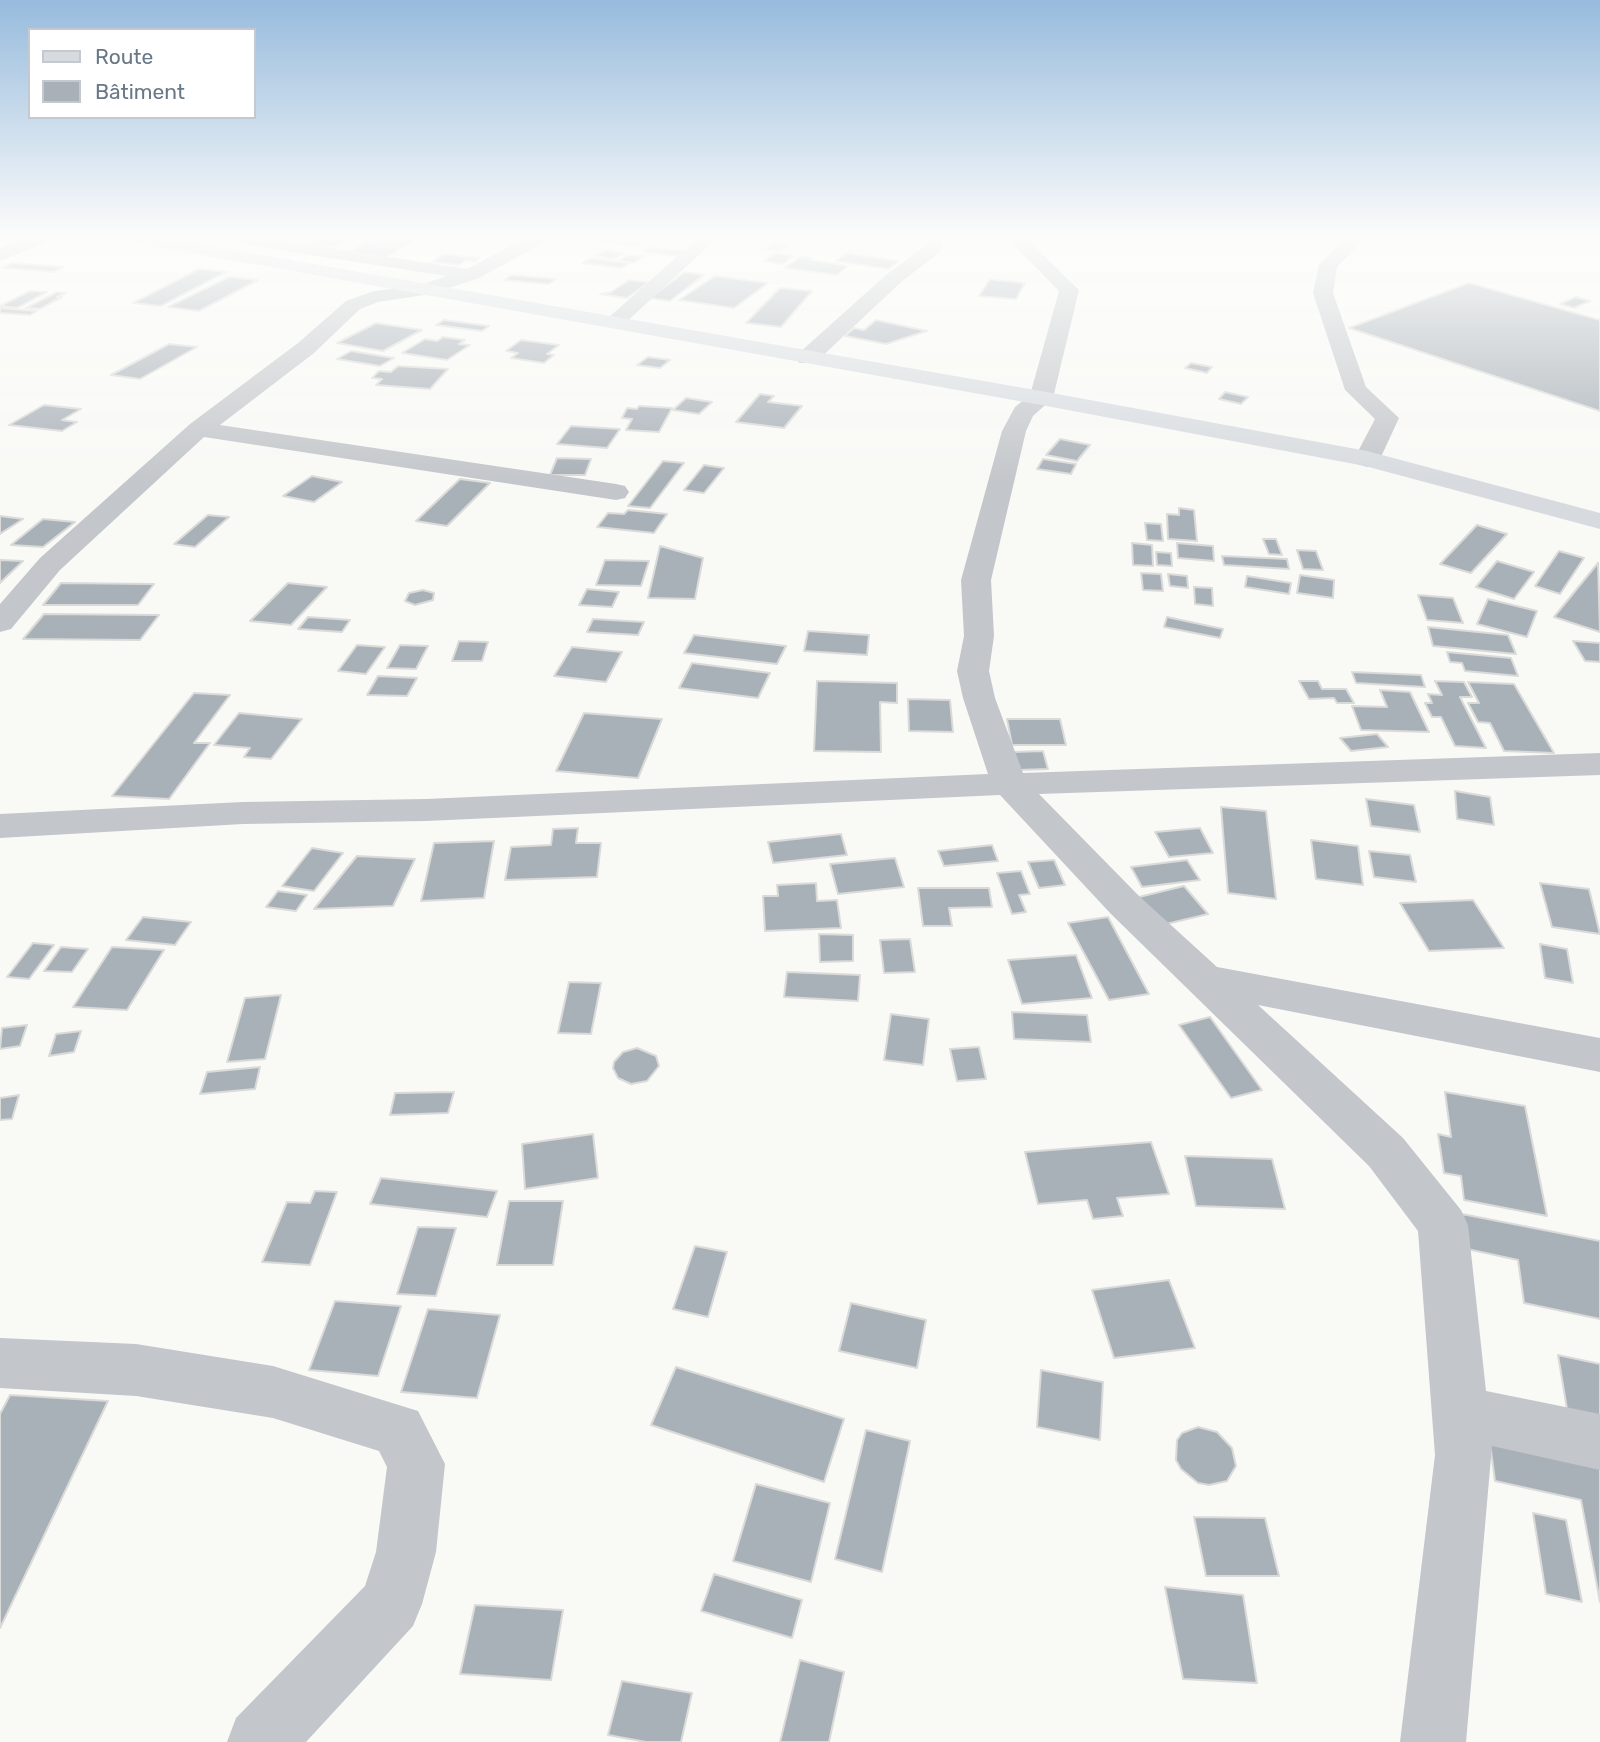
<!DOCTYPE html>
<html>
<head>
<meta charset="utf-8">
<style>
  body { margin:0 }
  #map { position:relative; width:1600px; height:1742px; overflow:hidden; background:#f9f9f6; font-family:Rubik,sans-serif }
  canvas { display:block }
  .legend { position:absolute; left:28px; top:28px; width:228px; height:91px; box-sizing:border-box; background:#fff; border:2px solid #c3c9cf; margin:0; padding:9px 12px; list-style:none; font-size:21px; color:#697887 }
  .legend li { display:flex; align-items:center; gap:14px; height:35px }
  .legend b { width:35px; border:2px solid #c3c9cf }
</style>
</head>
<body>
<div id="map">
<canvas width="1600" height="1742"></canvas>
<ul class="legend">
<li><b style="height:9px;background:#d7dbdf"></b>Route</li>
<li><b style="height:19px;background:#a9b1b8"></b>Bâtiment</li>
</ul>
</div>
<script>
const context = document.querySelector('canvas').getContext('2d');
context.lineJoin = 'round';
function fill(path, color) {
  context.fillStyle = color;
  context.fill(path, 'evenodd');
}
function shape(rows) {
  const path = new Path2D();
  for (const r of rows) {
    path.moveTo(r[0], r[1]);
    for (let i = 2; i < r.length; i += 2) path.lineTo(r[i], r[i + 1]);
  }
  return path;
}
function strokePath(path, color, width, dash) {
  context.strokeStyle = color;
  context.lineWidth = width;
  context.lineCap = dash ? 'butt' : 'round';
  context.setLineDash(dash || []);
  context.stroke(path);
}
const building = shape([
  [318,239,353,239,334,247,308,243,318,239],
  [372,239,416,239,386,257,347,253,372,239],
  [604,239,644,243,639,246,599,242,604,239],
  [775,243,789,245,778,251,764,249,775,243],
  [650,247,685,251,678,256,643,252,650,247],
  [605,250,624,253,614,259,595,256,605,250],
  [775,253,794,256,783,264,764,261,775,253],
  [846,253,899,261,889,269,836,261,846,253],
  [444,254,480,258,475,261,466,260,459,265,432,262,444,254],
  [628,255,644,256,634,263,618,261,628,255],
  [800,257,813,258,810,260,848,266,837,275,785,268,800,257],
  [591,258,630,263,621,268,582,263,591,258],
  [12,263,64,267,54,272,2,268,12,263],
  [199,269,226,272,161,306,133,303,199,269],
  [685,272,704,275,670,301,649,298,685,272],
  [511,275,556,279,549,284,504,280,511,275],
  [715,276,768,283,734,308,679,300,715,276],
  [229,277,258,280,199,311,168,307,229,277],
  [990,279,1025,283,1016,299,979,296,990,279],
  [629,280,649,282,627,298,600,294,611,292,629,280],
  [1469,283,1600,320,1600,411,1349,328,1469,283],
  [780,288,812,291,781,327,746,323,780,288],
  [30,291,47,292,17,308,0,306,30,291],
  [57,292,66,293,57,297,62,297,40,309,26,308,57,292],
  [1576,297,1590,301,1574,308,1560,304,1576,297],
  [0,308,37,311,30,315,0,313,0,308],
  [444,320,489,326,482,331,436,325,444,320],
  [876,320,927,331,886,344,845,336,854,328,864,330,876,320],
  [376,323,422,330,383,351,337,343,376,323],
  [443,337,465,340,459,344,470,345,447,360,402,353,425,339,437,341,443,337],
  [521,340,559,345,547,354,554,355,544,363,511,358,518,353,506,351,521,340],
  [169,344,197,347,140,379,111,375,169,344],
  [351,351,394,358,380,366,337,359,351,351],
  [648,357,670,360,660,368,637,365,648,357],
  [1191,363,1212,367,1207,373,1185,368,1191,363],
  [398,366,448,369,430,389,376,385,382,379,372,378,379,371,391,372,398,366],
  [1225,392,1248,397,1241,404,1219,399,1225,392],
  [760,394,774,396,768,402,802,406,784,428,736,422,760,394],
  [686,398,712,402,699,414,673,410,686,398],
  [44,405,81,409,62,420,77,422,62,431,9,425,44,405],
  [639,406,672,408,659,432,626,430,632,419,622,418,627,408,637,409,639,406],
  [571,426,620,429,607,448,557,444,571,426],
  [1060,439,1090,445,1077,461,1046,455,1060,439],
  [557,458,591,459,585,475,550,475,557,458],
  [1043,459,1076,464,1071,474,1037,469,1043,459],
  [663,461,684,463,650,508,628,506,663,461],
  [704,465,724,468,704,493,684,490,704,465],
  [312,476,342,482,314,502,283,496,312,476],
  [460,479,490,483,447,526,416,521,460,479],
  [1179,508,1194,510,1197,541,1168,539,1167,514,1179,515,1179,508],
  [628,510,667,514,654,533,597,527,608,513,624,514,628,510],
  [208,515,229,517,195,547,174,544,208,515],
  [0,516,23,519,0,534,0,516],
  [43,519,75,522,43,547,11,545,43,519],
  [1145,523,1161,524,1163,541,1147,540,1145,523],
  [1477,525,1507,534,1471,573,1440,564,1477,525],
  [1263,539,1276,539,1282,555,1269,554,1263,539],
  [1132,543,1152,545,1153,566,1133,565,1132,543],
  [1177,543,1213,546,1214,561,1178,558,1177,543],
  [660,546,703,558,695,599,648,598,660,546],
  [1297,550,1316,551,1323,570,1303,569,1297,550],
  [1559,551,1584,558,1560,594,1535,586,1559,551],
  [1156,552,1171,553,1172,566,1157,565,1156,552],
  [1222,556,1287,559,1289,569,1224,565,1222,556],
  [0,560,23,561,0,583,0,560],
  [605,560,649,561,641,586,596,585,605,560],
  [1497,561,1534,572,1514,599,1476,587,1497,561],
  [1598,563,1600,632,1554,617,1598,563],
  [1141,573,1161,574,1163,591,1143,590,1141,573],
  [1168,574,1187,576,1188,588,1170,586,1168,574],
  [1300,575,1334,580,1333,598,1297,593,1300,575],
  [1247,576,1291,583,1289,594,1245,587,1247,576],
  [61,583,154,584,138,605,43,605,61,583],
  [288,583,327,587,291,625,250,621,288,583],
  [1194,587,1212,588,1213,606,1195,604,1194,587],
  [587,589,619,592,612,607,579,605,587,589],
  [423,590,434,593,433,600,415,605,405,601,409,593,423,590],
  [1418,595,1453,598,1463,623,1427,620,1418,595],
  [1488,599,1537,611,1527,637,1477,624,1488,599],
  [44,614,159,615,140,640,23,639,44,614],
  [308,617,350,620,342,632,298,629,308,617],
  [1167,617,1223,629,1220,638,1164,627,1167,617],
  [593,619,644,622,638,635,587,632,593,619],
  [1428,627,1508,635,1516,654,1433,646,1428,627],
  [808,631,869,635,867,655,804,651,808,631],
  [694,635,786,646,777,664,684,653,694,635],
  [459,641,488,642,482,661,452,661,459,641],
  [1573,641,1600,643,1600,662,1585,661,1573,641],
  [357,645,385,647,366,674,338,671,357,645],
  [400,645,428,646,416,669,387,668,400,645],
  [572,647,622,652,606,682,554,676,572,647],
  [1447,652,1511,658,1518,676,1465,671,1462,663,1450,662,1447,652],
  [692,663,770,673,758,698,679,688,692,663],
  [1352,672,1421,675,1425,687,1356,683,1352,672],
  [378,676,417,678,407,696,367,695,378,676],
  [817,681,897,683,897,703,880,702,881,752,814,751,817,681],
  [1299,681,1318,681,1322,689,1346,689,1354,703,1337,703,1334,698,1309,699,1299,681],
  [1435,681,1464,682,1472,697,1460,697,1486,748,1455,746,1441,717,1432,717,1425,703,1432,703,1428,694,1442,695,1435,681],
  [1468,682,1514,684,1554,753,1504,751,1490,723,1478,722,1468,703,1479,703,1468,682],
  [1380,690,1410,692,1429,732,1361,730,1352,706,1387,707,1380,690],
  [194,693,230,695,194,743,210,743,169,799,112,796,194,693],
  [908,699,950,700,953,732,909,731,908,699],
  [239,713,302,719,271,759,244,757,250,748,214,745,239,713],
  [584,713,662,719,638,778,556,771,584,713],
  [1007,719,1060,719,1066,745,1012,745,1007,719],
  [1377,734,1388,747,1351,751,1340,738,1377,734],
  [1043,751,1048,769,1018,770,1013,752,1043,751],
  [1455,791,1490,797,1494,825,1457,819,1455,791],
  [1366,799,1414,805,1420,832,1371,826,1366,799],
  [1221,807,1266,811,1276,899,1228,893,1221,807],
  [578,828,576,843,601,843,597,877,505,880,511,847,551,845,553,829,578,828],
  [1200,828,1213,853,1169,857,1155,832,1200,828],
  [841,834,847,855,773,863,768,842,841,834],
  [1311,840,1358,846,1363,885,1316,879,1311,840],
  [494,841,484,898,421,901,434,843,494,841],
  [992,845,998,861,944,866,938,851,992,845],
  [312,848,343,853,314,891,282,886,312,848],
  [1369,851,1410,855,1416,882,1374,877,1369,851],
  [357,856,415,859,393,906,314,909,357,856],
  [895,858,904,887,838,894,830,864,895,858],
  [1054,860,1065,885,1039,888,1028,862,1054,860],
  [1187,860,1200,880,1142,887,1131,867,1187,860],
  [1021,871,1030,894,1019,895,1026,912,1012,914,997,873,1021,871],
  [816,883,817,901,837,900,841,928,765,931,763,896,778,896,777,885,816,883],
  [1540,883,1589,889,1600,934,1552,927,1540,883],
  [1184,886,1208,914,1162,925,1139,897,1184,886],
  [918,888,989,888,992,907,949,908,952,926,923,926,918,888],
  [278,891,307,895,296,911,266,907,278,891],
  [1473,900,1504,948,1429,951,1400,903,1473,900],
  [143,917,191,922,175,945,126,940,143,917],
  [1108,917,1149,994,1109,1000,1068,923,1108,917],
  [819,934,853,935,853,961,820,962,819,934],
  [910,939,915,972,884,973,880,940,910,939],
  [33,943,54,945,29,979,7,977,33,943],
  [1540,944,1567,949,1573,983,1545,978,1540,944],
  [61,947,88,949,72,972,44,971,61,947],
  [112,947,164,950,127,1010,73,1007,112,947],
  [1076,955,1092,998,1022,1004,1008,960,1076,955],
  [787,972,860,975,858,1001,784,997,787,972],
  [569,982,601,983,591,1034,558,1033,569,982],
  [281,995,265,1059,227,1062,245,998,281,995],
  [1012,1012,1087,1015,1091,1042,1014,1039,1012,1012],
  [891,1014,929,1019,923,1065,884,1060,891,1014],
  [1210,1017,1262,1090,1231,1098,1179,1025,1210,1017],
  [27,1025,20,1046,0,1049,2,1028,27,1025],
  [81,1031,74,1052,49,1056,56,1034,81,1031],
  [979,1047,986,1079,957,1081,950,1049,979,1047],
  [637,1048,656,1056,659,1066,647,1081,631,1084,618,1078,613,1068,614,1062,623,1052,637,1048],
  [260,1067,255,1089,200,1094,207,1072,260,1067],
  [454,1092,448,1113,390,1115,395,1093,454,1092],
  [1445,1092,1525,1106,1547,1216,1464,1200,1461,1176,1444,1173,1438,1134,1451,1137,1445,1092],
  [19,1095,12,1119,0,1120,0,1098,19,1095],
  [593,1134,598,1178,525,1189,522,1144,593,1134],
  [1151,1142,1169,1194,1117,1198,1123,1216,1093,1219,1087,1200,1038,1204,1025,1152,1151,1142],
  [1185,1156,1272,1159,1285,1209,1196,1206,1185,1156],
  [381,1178,497,1191,487,1217,370,1204,381,1178],
  [315,1191,337,1192,310,1265,262,1262,287,1202,310,1203,315,1191],
  [509,1201,563,1201,553,1265,497,1265,509,1201],
  [1462,1214,1600,1241,1600,1319,1524,1303,1518,1260,1467,1249,1462,1214],
  [418,1227,456,1228,436,1296,397,1294,418,1227],
  [695,1246,727,1252,708,1317,673,1309,695,1246],
  [1169,1280,1195,1348,1114,1358,1092,1290,1169,1280],
  [335,1301,401,1306,378,1376,309,1370,335,1301],
  [851,1303,926,1320,917,1368,839,1351,851,1303],
  [428,1309,500,1315,477,1398,401,1392,428,1309],
  [1558,1355,1600,1364,1600,1428,1569,1421,1558,1355],
  [676,1367,844,1419,824,1482,651,1425,676,1367],
  [1041,1370,1103,1382,1100,1440,1037,1427,1041,1370],
  [10,1395,108,1401,0,1628,0,1414,10,1395],
  [1198,1427,1217,1432,1232,1448,1236,1466,1227,1481,1209,1485,1198,1483,1181,1469,1176,1460,1177,1440,1182,1433,1198,1427],
  [866,1430,910,1441,882,1572,835,1559,866,1430],
  [1489,1436,1600,1460,1600,1602,1581,1500,1495,1481,1489,1436],
  [756,1484,830,1503,811,1582,733,1561,756,1484],
  [1533,1513,1566,1520,1582,1602,1546,1594,1533,1513],
  [1194,1517,1265,1518,1279,1576,1206,1576,1194,1517],
  [714,1574,802,1600,792,1638,701,1611,714,1574],
  [1165,1587,1243,1595,1257,1683,1183,1679,1165,1587],
  [475,1605,563,1610,551,1680,460,1674,475,1605],
  [800,1660,844,1672,829,1742,780,1742,800,1660],
  [622,1681,692,1693,681,1742,646,1742,608,1735,622,1681]
]);
fill(building, '#a9b1b8');
strokePath(building, '#dadbd9', 2);
fill(shape([
  [24,239,48,239,45,243,0,261,0,248,24,239],
  [232,239,274,239,467,269,524,239,546,239,543,243,479,278,431,294,378,302,360,309,314,353,220,425,616,484,625,486,629,492,625,498,616,500,204,437,60,570,11,629,0,632,0,604,40,558,190,424,298,343,346,301,374,291,421,285,446,276,241,244,232,239],
  [697,239,716,239,622,326,608,326,605,322,608,318,697,239],
  [927,239,945,239,940,252,900,283,815,363,799,363,796,358,799,353,886,275,925,246,927,239],
  [1008,239,1027,239,1079,290,1053,398,1033,416,1026,431,991,580,994,636,989,671,995,698,1023,773,1600,753,1600,775,1039,794,1139,896,1217,967,1600,1038,1600,1072,1258,1005,1403,1138,1461,1210,1468,1225,1486,1391,1600,1414,1600,1470,1492,1446,1466,1742,1400,1742,1435,1455,1418,1231,1369,1166,1111,914,1000,795,426,821,243,824,0,838,0,814,243,802,426,799,988,774,963,698,957,671,964,636,961,580,1002,431,1015,407,1030,395,1059,291,1008,239],
  [1345,239,1364,239,1337,267,1333,293,1366,387,1399,418,1380,459,1376,464,1367,467,1358,464,1354,459,1375,419,1345,390,1313,293,1319,265,1345,239],
  [0,1338,136,1344,273,1366,418,1411,445,1464,436,1552,422,1604,413,1626,306,1742,227,1742,236,1718,365,1586,376,1552,387,1467,379,1451,273,1418,136,1396,0,1388,0,1338]
]), '#c3c6ca');
fill(shape([
  [132,239,170,239,1041,391,1367,451,1600,513,1600,529,1365,466,1041,405,141,244,132,239]
]), '#d7dbdf');
const sky = context.createLinearGradient(0, 0, 0, 483);
sky.addColorStop(0, '#97bbdd');
sky.addColorStop(0.49, '#fcfcfb');
sky.addColorStop(1, '#fcfcfb00');
context.fillStyle = sky;
context.fillRect(0, 0, 1600, 483);
</script>
</body>
</html>
